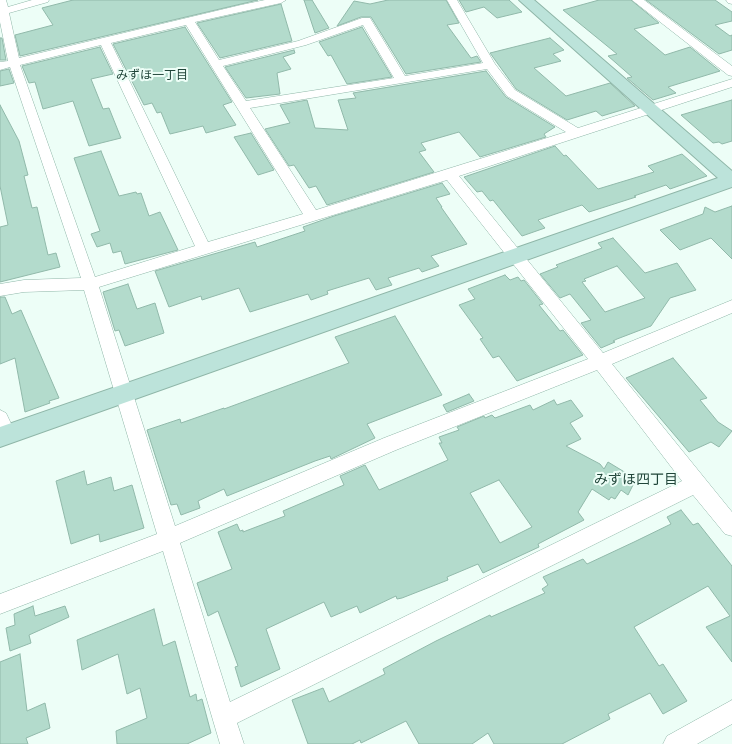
<!DOCTYPE html>
<html>
<head>
<meta charset="utf-8">
<style>
  body { margin:0 }
  canvas { display:block; background:#edfef7 }
</style>
</head>
<body>
<canvas width="732" height="744"></canvas>
<script>
const context = document.querySelector('canvas').getContext('2d');
context.lineJoin = 'round';
function fill(path, color) {
  context.fillStyle = color;
  context.fill(path, 'evenodd');
}
function shape(rows) {
  const path = new Path2D();
  for (const r of rows) {
    path.moveTo(r[0], r[1]);
    for (let i = 2; i < r.length; i += 2) path.lineTo(r[i], r[i + 1]);
  }
  return path;
}
function strokePath(path, color, width, dash) {
  context.strokeStyle = color;
  context.lineWidth = width;
  context.lineCap = dash ? 'butt' : 'round';
  context.setLineDash(dash || []);
  context.stroke(path);
}
function label(font, color, halo, rows, align = 'center') {
  context.font = font + ' "PT Serif","Noto Sans JP",serif';
  context.lineWidth = 4;
  context.setLineDash([]);
  context.textBaseline = 'middle';
  context.strokeStyle = halo;
  context.fillStyle = color;
  for (const [text, x, y, turn = 0] of rows) {
    context.save();
    context.translate(x, y);
    context.rotate((+turn || 0) * Math.PI / 180);
    context.textAlign = isNaN(turn) ? turn : align;
    if (halo) context.strokeText(text, 0, 0);
    context.fillText(text, 0, 0);
    context.restore();
  }
}
const building = shape([
  [73,0,258,0,20,56,15,35,53,25,42,8,73,0],
  [304,0,312,0,329,28,315,33,304,0],
  [388,0,446,0,459,23,447,25,471,58,477,56,481,62,406,74,371,17,361,17,337,26,354,1,370,4,388,0],
  [459,0,509,0,522,12,497,18,484,7,466,12,459,0],
  [599,0,631,0,659,23,634,29,665,55,690,47,720,71,668,87,676,93,653,100,627,78,632,77,608,56,617,54,563,10,599,0],
  [646,0,715,0,732,12,732,21,715,25,730,36,732,35,732,50,719,54,646,0],
  [281,4,292,41,220,58,197,23,281,4],
  [185,27,232,102,223,105,236,125,206,133,203,126,170,134,161,112,157,113,152,103,144,105,113,44,185,27],
  [362,27,392,77,347,84,331,55,328,56,319,42,362,27],
  [0,38,2,38,6,60,0,60,0,38],
  [550,38,564,50,553,54,561,61,534,68,566,96,610,83,635,106,602,116,596,111,567,120,516,89,490,53,550,38],
  [100,47,113,74,91,79,103,109,109,108,121,138,89,146,73,101,43,109,35,82,29,83,22,66,100,47],
  [294,50,295,53,283,57,291,69,277,73,280,94,246,98,225,67,294,50],
  [9,69,14,83,0,86,0,71,9,69],
  [486,71,506,97,555,127,544,134,546,137,480,157,459,132,421,143,426,150,419,152,434,172,327,205,316,186,309,188,294,165,289,166,265,129,290,123,280,105,307,100,315,128,348,130,338,100,356,98,353,93,486,71],
  [732,100,732,141,722,144,719,142,713,143,681,115,732,100],
  [0,105,19,141,28,175,24,176,32,208,37,207,48,255,56,253,60,267,0,282,0,227,8,225,0,186,0,105],
  [251,133,274,170,258,175,234,137,251,133],
  [555,146,564,156,566,155,598,189,654,172,648,166,682,154,707,176,670,189,666,185,634,196,636,197,589,212,582,205,538,220,545,228,522,236,493,200,490,201,482,191,477,192,464,177,555,146],
  [101,151,119,196,136,192,137,194,141,193,149,216,160,212,178,250,125,264,121,251,113,253,110,243,97,247,91,234,100,231,74,158,101,151],
  [442,183,450,194,436,198,442,207,441,207,467,244,431,256,439,266,422,272,419,268,388,278,392,285,376,290,369,278,327,291,328,294,311,300,308,294,250,312,239,288,202,300,201,296,169,307,155,271,255,242,257,247,305,231,303,227,334,216,442,183],
  [732,206,732,259,711,238,680,250,660,230,703,214,705,207,715,212,732,206],
  [613,238,645,273,677,263,696,290,670,298,651,326,617,339,613,341,615,342,601,348,581,323,591,320,570,294,560,298,540,274,558,267,556,265,602,248,598,243,613,238],
  [617,266,645,298,605,312,582,282,586,281,584,279,617,266],
  [505,275,510,280,518,277,521,281,524,280,543,304,539,305,560,331,563,330,583,355,517,381,499,356,493,358,480,339,483,338,459,305,475,299,468,289,505,275],
  [128,284,137,309,155,303,164,333,125,346,119,330,115,331,103,292,128,284],
  [0,297,5,297,12,314,21,310,59,398,49,401,50,403,25,412,15,358,0,364,0,297],
  [395,316,442,395,367,424,375,438,331,459,330,456,315,461,227,496,224,489,198,501,200,508,181,515,177,504,171,505,147,430,180,419,181,423,224,408,224,409,349,363,335,337,395,316],
  [673,358,707,398,700,400,718,422,732,431,719,447,711,442,689,452,626,378,673,358],
  [469,394,474,401,447,412,443,405,469,394],
  [554,400,557,405,571,400,583,416,570,423,581,439,566,446,600,464,604,469,608,462,636,479,628,495,621,490,615,499,611,497,609,500,592,489,578,512,584,520,538,544,539,547,483,573,478,564,447,577,448,580,402,598,397,599,396,596,360,613,357,606,331,617,324,602,266,629,280,669,241,687,235,667,238,666,218,611,208,616,197,583,232,569,218,532,237,524,240,531,243,530,243,532,285,516,283,511,344,485,340,476,365,465,379,490,448,460,439,443,442,443,439,437,459,430,457,427,484,416,485,418,492,415,495,418,530,405,533,410,554,400],
  [499,480,532,527,500,543,470,493,499,480],
  [84,471,87,485,111,477,114,491,132,485,144,528,100,542,99,534,71,544,56,481,84,471],
  [681,510,693,525,698,523,732,566,732,662,706,627,730,616,708,586,634,627,659,666,663,664,687,701,663,714,650,693,608,714,610,719,562,744,494,744,488,733,472,744,419,744,406,721,361,743,360,740,352,744,308,744,292,700,323,688,329,702,385,674,383,669,436,641,490,615,491,617,545,593,542,589,548,585,543,577,583,559,587,564,634,542,671,524,667,517,681,510],
  [33,606,35,616,65,606,69,617,29,635,31,643,10,651,6,628,15,625,14,614,33,606],
  [154,609,163,646,175,641,190,697,196,694,197,701,202,699,211,733,187,744,117,744,116,731,147,718,140,688,127,694,118,654,82,670,77,640,154,609],
  [20,654,27,711,45,703,50,728,26,738,28,744,0,744,0,662,20,654]
]);
fill(building, '#b3dbcc');
strokePath(building, '#91b9aa', 1);
const street = shape([
  [0,0,6,0,8,7,32,0,49,0,48,2,9,13,19,58,241,5,265,0,286,0,281,3,195,22,219,60,298,41,362,18,370,18,405,76,483,63,447,0,457,0,495,64,515,90,578,128,732,79,732,87,459,176,603,353,732,300,732,313,612,364,732,512,732,536,725,534,693,495,237,723,244,744,220,744,163,551,0,614,0,594,157,534,84,290,24,292,0,296,0,284,24,280,81,278,10,67,0,70,0,62,8,61,0,22,0,0],
  [186,25,210,64,303,214,208,242,111,43,186,25],
  [363,25,394,78,246,101,223,66,306,45,363,25],
  [101,45,195,246,95,277,20,65,101,45],
  [487,69,507,96,566,132,316,210,250,108,487,69],
  [447,180,588,359,384,438,175,526,99,287,447,180],
  [597,370,682,481,230,702,180,543,396,450,597,370],
  [632,0,644,0,732,66,732,76,728,75,632,0],
  [726,0,732,0,732,4,728,3,726,0],
  [0,410,6,413,16,434,13,440,7,442,0,438,0,410],
  [732,700,732,724,697,744,663,744,667,736,732,700]
]);
const secondary = shape([
  [519,0,534,0,732,171,732,187,0,447,0,427,718,178,519,0]
]);
strokePath(street, '#8fb6a8', 1);
strokePath(secondary, '#8fb6a8', 2);
fill(street, '#fff');
fill(secondary, '#bce3da');
label('12px', '#204539', '#edfef7', [
  ["みずほ一丁目",152,76]
]);
label('14px', '#204539', '#edfef7', [
  ["みずほ四丁目",636,480]
]);
</script>
</body>
</html>
